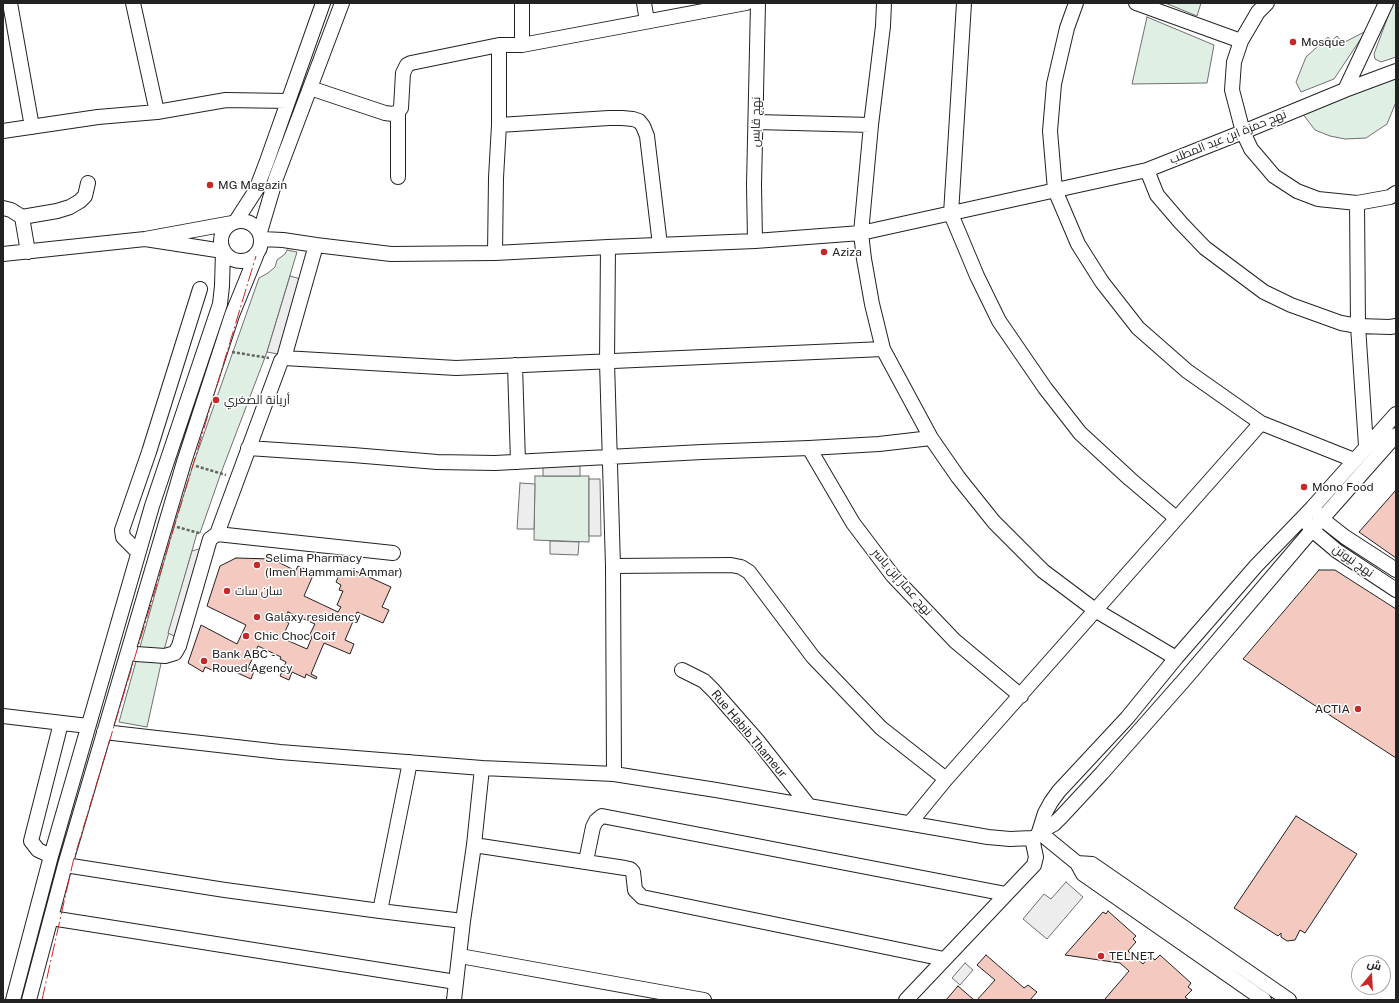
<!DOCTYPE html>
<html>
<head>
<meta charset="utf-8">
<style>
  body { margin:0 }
  #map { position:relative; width:1399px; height:1003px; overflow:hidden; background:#fff; font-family:"Public Sans",Cairo,sans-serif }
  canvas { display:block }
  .frame { position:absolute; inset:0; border:4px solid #222; pointer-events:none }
  .north { position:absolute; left:1351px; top:955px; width:40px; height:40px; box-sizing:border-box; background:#fff; border:1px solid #a7a7a7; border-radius:50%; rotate:18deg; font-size:11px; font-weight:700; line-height:16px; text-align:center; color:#222 }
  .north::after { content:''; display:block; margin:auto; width:14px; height:18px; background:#c62828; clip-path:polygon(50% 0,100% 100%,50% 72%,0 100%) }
</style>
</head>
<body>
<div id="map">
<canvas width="1399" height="1003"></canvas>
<div class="frame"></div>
<div class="north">ش</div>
</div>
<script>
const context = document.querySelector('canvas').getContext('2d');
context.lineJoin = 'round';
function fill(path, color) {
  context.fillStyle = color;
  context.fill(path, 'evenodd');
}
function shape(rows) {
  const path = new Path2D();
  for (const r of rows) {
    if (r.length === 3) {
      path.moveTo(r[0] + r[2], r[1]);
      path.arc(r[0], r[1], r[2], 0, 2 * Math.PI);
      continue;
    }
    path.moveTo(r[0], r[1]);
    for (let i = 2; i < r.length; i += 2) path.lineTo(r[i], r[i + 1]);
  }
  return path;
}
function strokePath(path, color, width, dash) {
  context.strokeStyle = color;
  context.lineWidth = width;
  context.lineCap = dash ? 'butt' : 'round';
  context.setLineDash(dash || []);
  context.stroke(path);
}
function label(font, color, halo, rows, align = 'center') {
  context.font = font + ' "Public Sans",Cairo,sans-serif';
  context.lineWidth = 3;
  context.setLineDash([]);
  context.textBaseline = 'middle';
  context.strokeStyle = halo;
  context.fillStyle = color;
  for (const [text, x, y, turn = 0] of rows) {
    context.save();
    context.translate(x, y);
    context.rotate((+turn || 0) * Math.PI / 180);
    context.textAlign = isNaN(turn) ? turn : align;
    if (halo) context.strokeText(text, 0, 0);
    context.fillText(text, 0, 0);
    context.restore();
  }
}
const green = shape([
  [1165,3,1201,3,1197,16,1165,3],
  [1393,3,1396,3,1396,57,1381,62,1375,59,1374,54,1393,3],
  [1147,17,1214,45,1207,83,1132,84,1147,17],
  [1366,31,1334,79,1301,92,1296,82,1306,57,1328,37,1331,41,1337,36,1343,43,1366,31],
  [1396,77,1396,102,1387,124,1366,138,1345,139,1330,136,1315,130,1302,113,1396,77],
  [287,250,297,252,267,352,221,473,200,533,197,533,164,650,147,727,119,722,174,526,193,465,259,278,268,273,275,267,277,260,285,254,287,250],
  [535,476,589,476,589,542,534,540,535,476]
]);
fill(green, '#e0efe3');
strokePath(green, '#6f6f6f', 1);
const parking = shape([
  [290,276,304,280,283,355,267,352,290,276],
  [580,462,580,476,543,476,543,463,580,462],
  [589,479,600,479,601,536,589,536,589,479],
  [520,483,535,484,534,529,517,529,520,483],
  [550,541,579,542,578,555,550,554,550,541],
  [202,548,176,637,168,633,192,551,202,548],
  [1066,882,1083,897,1047,939,1023,919,1044,894,1051,899,1066,882],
  [965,963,973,970,960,985,952,978,965,963]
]);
fill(parking, '#ededed');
strokePath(parking, '#6f6f6f', 1);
const building = shape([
  [1396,490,1396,558,1359,532,1396,490],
  [236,558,272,559,292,569,290,572,294,574,298,566,314,573,304,596,338,612,341,607,337,605,343,591,339,590,341,585,336,582,339,575,341,576,344,570,349,573,351,569,391,587,382,607,389,610,383,623,357,612,345,640,354,644,350,654,324,643,311,674,317,677,316,679,306,674,305,678,292,672,289,680,280,676,286,662,280,659,281,657,258,646,248,668,254,671,251,679,233,671,232,673,224,670,224,672,215,668,214,671,205,667,203,672,188,663,201,625,237,644,246,625,207,606,220,566,236,558],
  [288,612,315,624,309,636,312,637,307,649,282,638,289,623,284,621,288,612],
  [1319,570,1335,570,1396,609,1396,758,1243,659,1319,570],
  [1296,816,1357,854,1305,933,1300,930,1295,940,1287,941,1281,937,1281,933,1278,936,1234,908,1296,816],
  [1108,911,1136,936,1133,939,1136,942,1128,951,1143,964,1150,956,1155,960,1160,955,1191,983,1188,987,1192,990,1185,997,1189,1000,1106,1000,1105,999,1129,971,1120,963,1065,955,1103,912,1106,914,1108,911],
  [986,955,1024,988,1028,985,1037,992,1030,1000,977,1000,995,980,977,965,986,955],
  [958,986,974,1000,946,1000,958,986]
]);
fill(building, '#f3c9c0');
strokePath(building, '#222', 1);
const minor = shape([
  [10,3,32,127],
  [133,3,157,112],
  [522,3,522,45],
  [644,3,647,21],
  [884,3,883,26,871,125,861,233,864,259,872,304,883,349,931,438,958,477,994,522,1043,571,1095,610,1176,658],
  [964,3,951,214,977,276,999,321,1045,388,1080,433,1130,479,1176,518],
  [1076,3,1067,28,1054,84,1050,131,1055,190,1078,244,1102,282,1138,328,1187,371,1261,423,1354,460],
  [1136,3,1241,41],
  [1267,3,1258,12,1241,41,1234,62,1232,90,1243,132,1251,149,1274,176,1297,191,1318,199,1357,203,1390,197,1396,193],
  [310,88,385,113,393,114,398,112,401,108,403,73,407,65,411,63,499,45,522,45,746,3],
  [1345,90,1386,3],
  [756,122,871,125],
  [499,125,609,118,622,118,633,119,639,121,643,126,647,136,660,245],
  [3,131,98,117,157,112,226,100,288,101],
  [1147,170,1157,195,1181,223,1205,248,1264,292,1291,305,1341,323,1358,326,1390,327,1396,326],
  [398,177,398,112],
  [1357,203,1358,326,1366,446],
  [3,208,11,210,22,217,28,252],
  [22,217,57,211,70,207,80,201,85,196,88,183],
  [241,241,20],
  [236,221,256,190,267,161,323,3],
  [260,232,276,178,342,3],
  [262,239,283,240,316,245,391,254,495,253,608,247,755,241,861,233,1147,170,1243,132,1345,90,1396,71],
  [755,241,754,185,758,3],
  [608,247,607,362,613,566,614,774],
  [495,253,496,178,499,125,499,45],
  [3,254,145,239,232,223],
  [284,358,456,368,883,349],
  [515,365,518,462],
  [248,448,353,455,437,462,495,463,702,452,809,448,879,444,931,438],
  [809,448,853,523,893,576,955,641,1021,696],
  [1316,512,1322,519,1345,537,1396,570],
  [1307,523,1312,530,1337,551,1396,590],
  [217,534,393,553],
  [138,552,123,537,122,530,149,452,200,289],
  [613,566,731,565,741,567,749,572,813,657,881,728,946,779],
  [136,654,165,656,175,653,179,646,210,539,217,534,281,361,284,358,316,245],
  [682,670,704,681,714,691,757,740,809,806],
  [3,716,88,726],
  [104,732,280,752,482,768,614,774,716,790,988,837,1010,839,1032,838,1036,837,1039,832,1045,813,1051,802,1059,791,1127,718,1176,658,1256,566,1312,508,1396,414],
  [910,823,946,779,1261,423],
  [1039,832,1054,824,1062,816,1102,773,1185,679,1312,530,1396,435],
  [1039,832,1077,863,1083,874,1264,1000],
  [474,845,625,868,630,869,633,872,635,890,642,897,944,959],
  [51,856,38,850,31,841,61,723],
  [586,861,593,827,596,821,602,816,1006,894],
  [1077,863,1092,864,1289,1000],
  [65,865,225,890,380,911,463,921],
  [380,911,410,762],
  [51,918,456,982],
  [460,956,704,1000],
  [13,1000,51,856,152,506,220,304,222,286,223,251,145,239],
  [29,1000,65,865,184,462,232,315,256,256],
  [454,1000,463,921,474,845,482,768],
  [906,1000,1034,865,1036,857,1032,838]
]);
strokePath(minor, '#222', 16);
strokePath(shape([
  [232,352,269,358],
  [196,466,226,475],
  [177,527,199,533]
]), '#646464', 2.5, [3, 2]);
strokePath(minor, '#fff', 14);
strokePath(shape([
  [42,1000,73,862,256,256]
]), '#c62828', 1, [14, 3, 2, 3]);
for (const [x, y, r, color] of [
  [1293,42,4,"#c62828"],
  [210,185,4,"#c62828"],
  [824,252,4,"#c62828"],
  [216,400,4,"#c62828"],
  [1304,487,4,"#c62828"],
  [257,565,4,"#c62828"],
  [227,591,4,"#c62828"],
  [257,617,4,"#c62828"],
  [246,636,4,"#c62828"],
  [204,661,4,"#c62828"],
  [1358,709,4,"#c62828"],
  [1101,956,4,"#c62828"]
]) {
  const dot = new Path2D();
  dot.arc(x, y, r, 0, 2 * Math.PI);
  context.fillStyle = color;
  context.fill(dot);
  strokePath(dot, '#fff', 1.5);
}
label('12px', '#222', '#fff', [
  ["Mosque",1301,42],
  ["MG Magazin",218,185],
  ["Aziza",832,252],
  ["أريانة الصغري",224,400],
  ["Mono Food",1312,487],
  ["Selima Pharmacy",265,558],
  ["(Imen Hammami Ammar)",265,572],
  ["سان سات",235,591],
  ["Galaxy residency",265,617],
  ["Chic Choc Coif",254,636],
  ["Bank ABC -",212,654],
  ["Roued Agency",212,668],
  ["ACTIA",1350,709,"right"],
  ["TELNET",1109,956]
], 'left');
label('12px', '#222', '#fff', [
  ["نهج قابس",756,122,-89],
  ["نهج حمزة ابن عبد المطلب",1228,137,-22],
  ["نهج نيوتن",1353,561,35],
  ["نهج عمار إبن ياسر",902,582,49],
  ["Rue Habib Thameur",749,734,50]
]);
</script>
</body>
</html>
